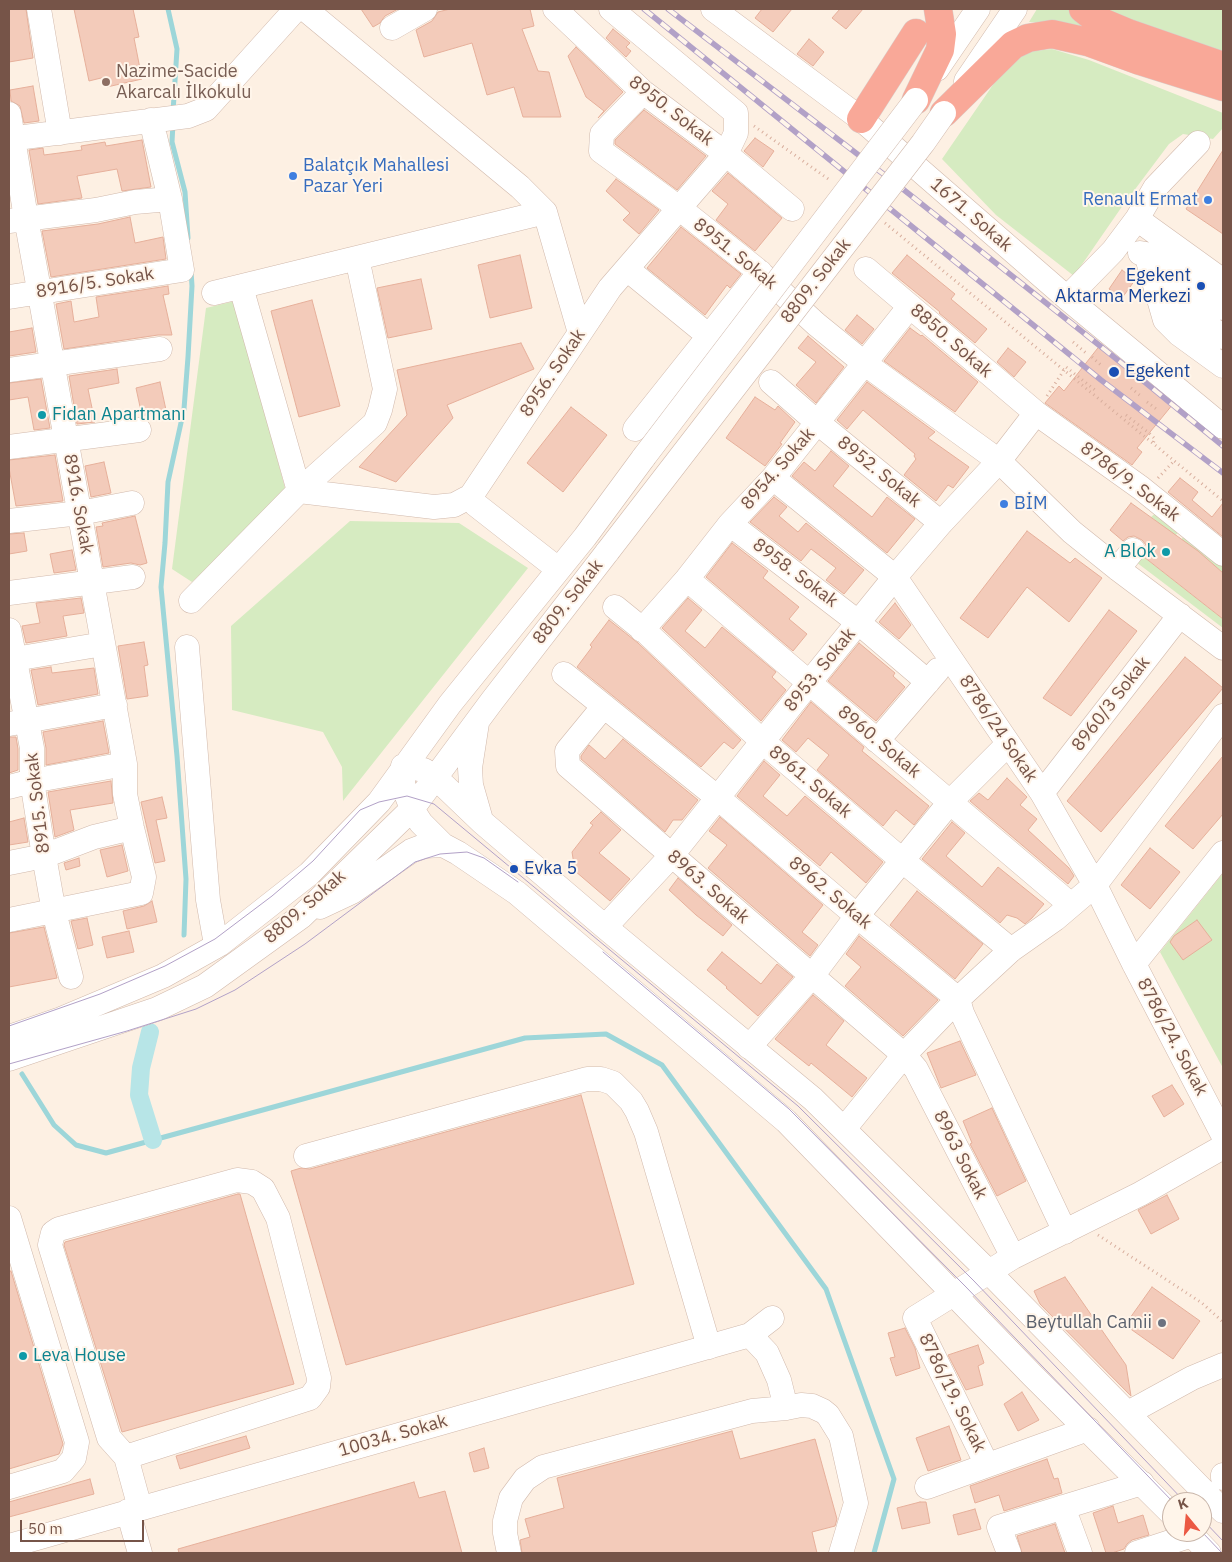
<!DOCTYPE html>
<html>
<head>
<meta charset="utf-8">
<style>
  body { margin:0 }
  #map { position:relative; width:1232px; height:1562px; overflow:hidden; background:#fdf0e3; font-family:"IBM Plex Sans",sans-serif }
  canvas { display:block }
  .frame { position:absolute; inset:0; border:10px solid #765448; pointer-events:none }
  .north { position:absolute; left:1162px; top:1492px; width:50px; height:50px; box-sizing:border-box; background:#fff5ea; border:1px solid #c8b5a9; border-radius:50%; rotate:343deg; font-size:14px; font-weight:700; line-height:20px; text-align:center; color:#765448 }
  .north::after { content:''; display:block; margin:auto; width:18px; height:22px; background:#eb5944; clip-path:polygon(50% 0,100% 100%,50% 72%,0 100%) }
  .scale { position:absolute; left:20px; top:1520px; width:124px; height:22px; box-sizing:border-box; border:2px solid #765448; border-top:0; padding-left:6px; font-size:15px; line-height:18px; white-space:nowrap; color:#765448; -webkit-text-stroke:4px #fff5ea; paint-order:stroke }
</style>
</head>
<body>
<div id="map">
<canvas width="1232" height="1562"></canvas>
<div class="frame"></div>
<div class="north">K</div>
<div class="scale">50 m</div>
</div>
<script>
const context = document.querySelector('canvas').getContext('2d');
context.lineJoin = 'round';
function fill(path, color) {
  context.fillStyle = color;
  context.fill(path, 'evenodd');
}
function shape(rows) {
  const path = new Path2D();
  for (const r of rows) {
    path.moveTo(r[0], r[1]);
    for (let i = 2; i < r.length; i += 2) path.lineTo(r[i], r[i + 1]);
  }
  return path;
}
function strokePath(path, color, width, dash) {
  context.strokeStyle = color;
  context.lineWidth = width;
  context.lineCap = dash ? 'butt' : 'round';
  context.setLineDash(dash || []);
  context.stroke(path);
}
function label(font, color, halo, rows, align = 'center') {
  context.font = font + ' "IBM Plex Sans",sans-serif';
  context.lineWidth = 4;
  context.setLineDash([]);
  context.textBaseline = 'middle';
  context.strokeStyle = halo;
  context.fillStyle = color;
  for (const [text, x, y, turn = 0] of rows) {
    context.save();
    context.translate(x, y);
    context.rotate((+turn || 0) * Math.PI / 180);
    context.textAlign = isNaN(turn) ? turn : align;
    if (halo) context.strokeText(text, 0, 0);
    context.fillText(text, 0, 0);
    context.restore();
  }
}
fill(shape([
  [1037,9,1069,9,1078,20,1099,35,1053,23,1029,22],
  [1100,9,1223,9,1223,57],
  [1052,49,1089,60,1223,113,1223,128,1213,139,1183,134,1169,144,1121,208,1074,276,996,215,942,159,999,76,1025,52],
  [235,301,285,488,246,531,192,582,172,569,206,308],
  [1158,511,1181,529,1175,536,1151,517],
  [350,521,459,523,528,568,343,801,342,767,323,732,232,710,231,626],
  [1186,533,1223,561,1223,573,1181,540],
  [1140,554,1223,619,1223,628,1136,562],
  [1223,873,1223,1068,1160,952]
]), '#d6ebc1');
strokePath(shape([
  [168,9,177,49,173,112],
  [173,123,172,142,185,192,188,238],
  [184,935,186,879,177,756,161,587,165,543,168,482,184,409,188,357,192,286,191,271],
  [22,1074,54,1125,76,1145,106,1153,525,1038,606,1034,662,1065,826,1289,894,1479,874,1553]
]), '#9dd6d9', 5);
strokePath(shape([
  [150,1032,141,1068,139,1095,153,1140]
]), '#b7e5e7', 18);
const building = shape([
  [9,9,26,9,33,58,9,62,9,9],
  [74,9,133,9,139,37,134,38,142,79,107,87,105,77,89,81,74,9],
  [361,9,398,9,385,16,380,23,373,27,361,9],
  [450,9,530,9,534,26,522,29,538,71,549,72,561,117,523,117,514,87,487,95,472,43,424,57,416,30,432,21,438,12,450,9],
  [762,9,792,9,773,32,755,18,762,9],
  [840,9,863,9,846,29,832,18,840,9],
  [613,29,630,43,626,47,631,51,626,57,606,38,613,29],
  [809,39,824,52,813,66,797,54,809,39],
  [576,47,623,92,598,118,604,111,586,97,568,56,576,47],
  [33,86,39,121,24,123,20,106,11,101,10,90,33,86],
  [644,110,706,156,677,190,615,144,615,140,644,110],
  [755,138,774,151,763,167,744,151,755,138],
  [142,140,151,187,122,191,117,169,77,176,82,198,38,204,29,150,43,148,44,155,82,150,81,146,105,142,106,146,142,140],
  [1223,150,1223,234,1186,209,1223,150],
  [728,173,782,218,755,251,716,220,728,204,712,191,728,173],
  [616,179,659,210,639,234,623,220,630,213,606,191,616,179],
  [130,217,135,243,163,237,166,259,51,277,42,231,98,224,130,217],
  [681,227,741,274,730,288,727,285,705,315,647,268,681,227],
  [520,255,532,308,490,318,478,265,520,255],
  [907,255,955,294,951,299,987,329,975,343,939,313,940,312,892,273,907,255],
  [1122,270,1135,280,1122,298,1109,289,1122,270],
  [421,279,432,329,388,338,377,288,421,279],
  [168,286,169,294,163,295,172,335,158,335,64,349,56,304,71,301,74,322,99,317,96,297,168,286],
  [312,300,340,406,299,417,271,311,312,300],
  [857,315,874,329,862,344,845,330,857,315],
  [32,328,36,352,9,356,9,332,32,328],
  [910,328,921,336,922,335,978,382,955,412,884,361,910,328],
  [808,336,844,367,816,403,796,385,816,362,798,348,808,336],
  [521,343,534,369,447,405,453,418,396,482,359,467,407,415,397,370,521,343],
  [1101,344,1173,404,1137,448,1142,452,1132,465,1045,403,1059,386,1064,391,1101,344],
  [1008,348,1026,362,1014,377,997,362,1008,348],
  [117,369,119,383,88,389,95,422,77,424,69,376,117,369],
  [41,379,50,428,34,430,28,397,9,400,9,383,41,379],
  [160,382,166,410,142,416,136,388,160,382],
  [867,382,935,432,928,438,969,467,953,488,948,485,936,501,904,475,916,459,914,456,915,454,863,410,847,429,837,420,867,382],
  [755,397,775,410,778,406,795,422,780,443,782,444,765,466,726,438,755,397],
  [571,407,607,435,563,492,527,463,571,407],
  [831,451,849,466,833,486,872,517,887,497,915,519,887,553,792,476,804,462,815,471,831,451],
  [55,455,63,501,16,506,9,468,9,460,55,455],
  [104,462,111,493,91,497,85,466,104,462],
  [1180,478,1198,492,1192,500,1212,517,1223,503,1223,537,1168,492,1180,478],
  [774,497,787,507,779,516,798,532,806,523,864,570,844,594,826,580,836,568,811,549,801,561,750,522,774,497],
  [1131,503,1198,551,1223,573,1223,619,1144,557,1147,551,1146,545,1142,540,1134,536,1128,537,1123,541,1110,530,1131,503],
  [135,516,147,563,140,565,131,563,103,567,96,527,103,526,102,523,135,516],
  [1027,531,1070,563,1075,558,1102,578,1069,622,1027,587,988,638,960,618,1027,531],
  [24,533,27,551,9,554,9,534,24,533],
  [732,543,768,571,763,578,799,607,789,619,807,634,793,651,706,577,732,543],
  [72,550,76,570,54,573,50,554,72,550],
  [81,598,84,613,63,616,67,636,26,643,22,626,40,623,36,603,81,598],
  [688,598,702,610,685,631,705,648,722,627,776,672,772,677,786,690,761,721,662,628,688,598],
  [895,603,911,625,899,639,879,622,895,603],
  [1109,610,1137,631,1071,716,1043,698,1109,610],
  [609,620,638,643,741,740,733,749,724,742,701,767,577,667,592,647,590,645,609,620],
  [144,642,148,665,144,666,148,696,127,699,118,646,144,642],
  [859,643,895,673,893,676,905,687,876,721,828,681,859,643],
  [1185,657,1223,688,1101,832,1067,801,1185,657],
  [51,667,52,673,94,668,98,694,38,705,31,670,51,667],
  [811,702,864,747,862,751,929,806,914,825,896,810,883,826,817,770,829,755,808,738,796,752,782,740,811,702],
  [103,721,109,753,46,765,46,748,43,732,103,721],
  [9,737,16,737,18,749,18,770,9,773,9,737],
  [623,739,698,800,682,820,673,820,665,832,581,759,581,756,589,745,605,759,623,739],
  [1223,756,1223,814,1193,849,1165,826,1223,756],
  [764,761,780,775,763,796,787,816,805,796,883,862,866,883,831,852,820,866,737,796,764,761],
  [1007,778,1027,797,1020,805,1037,819,1028,830,1069,868,1074,876,1068,884,970,801,979,793,988,800,1007,778],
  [111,781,113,803,70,810,74,830,55,837,48,792,111,781],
  [162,797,167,818,156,820,165,861,155,863,141,802,162,797],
  [601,812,621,830,599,853,630,879,610,901,575,871,572,852,593,825,590,823,601,812],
  [720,817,823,905,802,932,818,945,810,956,708,868,727,845,709,831,720,817],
  [24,818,28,842,9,845,9,822,24,818],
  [952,822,965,833,946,856,982,887,998,867,1044,904,1032,918,1025,924,1017,918,1007,915,1000,923,922,859,952,822],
  [122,845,128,871,107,877,100,850,122,845],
  [1150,848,1180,872,1150,909,1121,885,1150,848],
  [79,858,80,866,66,870,64,863,79,858],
  [678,878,732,925,723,936,696,915,669,890,678,878],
  [917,891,983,944,955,979,890,925,917,891],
  [152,901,157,922,127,929,123,911,144,906,152,901],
  [87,918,93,945,78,949,71,921,87,918],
  [1197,920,1212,940,1183,960,1170,942,1174,936,1197,920],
  [44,927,57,978,9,987,9,933,44,927],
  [129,931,134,952,107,958,102,937,129,931],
  [859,936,938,1000,903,1036,845,986,861,967,846,954,859,936],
  [722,952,761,984,777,964,793,977,758,1016,726,988,727,987,707,970,722,952],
  [813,995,844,1021,826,1045,867,1078,852,1097,811,1063,809,1066,775,1039,813,995],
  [960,1041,976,1075,941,1088,927,1053,960,1041],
  [1172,1085,1184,1104,1164,1117,1152,1096,1172,1085],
  [581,1095,634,1284,346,1365,291,1171,301,1168,310,1169,581,1095],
  [992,1108,1026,1181,997,1196,970,1144,972,1143,963,1121,992,1108],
  [238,1194,240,1194,294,1384,122,1432,64,1245,65,1242,238,1194],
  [1167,1195,1179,1219,1151,1234,1138,1210,1167,1195],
  [11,1271,63,1444,59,1454,9,1469,9,1272,11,1271],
  [1065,1277,1126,1365,1131,1396,1040,1304,1034,1291,1065,1277],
  [1152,1287,1200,1321,1173,1359,1125,1325,1152,1287],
  [905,1328,915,1348,920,1368,896,1376,890,1358,895,1357,888,1333,905,1328],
  [978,1345,984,1363,978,1366,983,1385,966,1390,948,1355,978,1345],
  [1022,1392,1039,1420,1018,1431,1004,1404,1022,1392],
  [949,1426,961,1460,928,1471,916,1438,949,1426],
  [732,1431,740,1459,815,1439,837,1519,835,1526,812,1532,817,1553,522,1553,520,1540,530,1537,525,1519,564,1508,557,1478,732,1431],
  [246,1436,250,1448,180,1469,176,1456,246,1436],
  [484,1448,489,1468,474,1472,469,1453,484,1448],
  [1047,1459,1054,1479,1058,1478,1062,1493,1004,1511,999,1495,975,1503,970,1486,1047,1459],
  [90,1479,94,1494,9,1517,9,1502,90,1479],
  [414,1482,419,1498,445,1491,462,1553,179,1553,178,1549,414,1482],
  [920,1502,926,1502,930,1523,902,1529,897,1508,920,1502],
  [1113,1506,1118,1523,1143,1515,1149,1535,1132,1540,1127,1544,1124,1549,1112,1553,1106,1553,1093,1513,1113,1506],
  [975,1509,981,1529,958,1535,953,1515,975,1509],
  [1055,1524,1065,1553,1022,1553,1017,1536,1055,1524]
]);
fill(building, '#f3cbba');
strokePath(building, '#e6af9a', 1);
const minor = shape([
  [39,9,60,133],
  [305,9,520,187,545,212,580,333],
  [555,9,643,92,726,154,792,209],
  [713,9,861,119,1067,298,1223,427],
  [392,28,425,9],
  [937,69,978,9],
  [966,81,1015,9],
  [643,92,602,134,601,151,679,208,756,269,816,324,864,363,999,461,1072,532,1118,569,1223,648],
  [9,114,26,218,125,764,125,794,132,828,144,877,141,893,9,920],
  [9,139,188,116,206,109,296,9],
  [1137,219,1155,188,1198,143],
  [9,221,96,210,135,202,170,199],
  [1140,253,1146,254,1191,283,1223,308],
  [1146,254,1165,320,1179,334,1223,366],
  [627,269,709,336],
  [866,269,1036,413,1141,488,1223,554],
  [1155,284,1181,306,1223,337],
  [241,287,299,491,434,507,454,505,471,496,610,288,726,154,736,133,736,113,611,9],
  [214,293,545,212],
  [9,297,182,270,170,199,151,120],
  [1067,298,1113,251,1137,219,1223,281],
  [9,370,160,349],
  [771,382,818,423,941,523],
  [635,429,760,272],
  [9,447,139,430],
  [773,478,895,577,1042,793,1095,885,1134,964,1223,1135],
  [471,496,475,504,558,569],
  [9,521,80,513,132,503],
  [730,524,859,623,928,682],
  [1118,569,1133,550],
  [687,579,1071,905],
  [9,593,133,577],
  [191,601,299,491,375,423,380,410,385,389,357,258],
  [615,607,647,633,762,741,903,861,1011,950],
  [9,630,32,748,32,781,44,856,54,912,71,977],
  [642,630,687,579,730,524,773,478,910,306],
  [187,647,208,900,215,939,220,944],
  [9,660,103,644],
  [564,674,718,798,857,916,958,999,1011,950,1055,919,1095,885,1223,716],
  [604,706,567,751,568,766,904,1055,916,1069,1013,1257],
  [477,723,470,768,471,785,481,820],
  [9,724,115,705],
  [877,741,938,670],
  [403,766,424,770,435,777,482,822,605,927,813,1099,989,1272,1223,1511],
  [403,766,403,784,407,796,412,809,421,823,443,845,458,853,517,893,786,1121,1033,1376,1172,1514],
  [9,787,32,781,125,764],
  [1042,793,1180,615],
  [9,863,44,856,94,837,132,828],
  [320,907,352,892,411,851,424,846,443,845],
  [605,927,672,855,809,683,895,577,941,523,999,461,1036,413],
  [1134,964,1223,853],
  [9,1037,61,1019,163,976,220,944,309,874,379,802,450,704,585,537,644,457],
  [749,1047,812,976,857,916,950,802,1008,744],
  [9,1059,157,1009,205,986,302,916,412,809,492,701,608,551],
  [844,1129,904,1055,958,999,962,1013,1065,1232],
  [306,1156,587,1079,601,1079,613,1083,631,1101,637,1111,646,1132,709,1347],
  [9,1218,77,1442,74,1458,63,1471,9,1487],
  [750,1335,767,1353,779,1380,786,1408],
  [1128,1413,1192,1378,1223,1365],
  [126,1457,310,1398,318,1387,319,1378,278,1218,263,1189,252,1182,237,1180,59,1229,53,1233,50,1245,109,1438,126,1457,140,1508],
  [987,1465,915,1318,1013,1257,1140,1194,1223,1147],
  [1223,1478,1223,1475],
  [927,1487,1088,1429],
  [1063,1507,1080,1553],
  [128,1511,140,1553],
  [1189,1532,1209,1553],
  [9,1546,750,1335,772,1318],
  [509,1553,505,1533,505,1521,511,1498,525,1479,543,1467,752,1411,786,1408,801,1405,812,1406,823,1411,828,1415,841,1436,856,1503,841,1553],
  [1009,1553,999,1527,1142,1483],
  [1137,1553,1192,1535]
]);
const highway = shape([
  [1083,9,1097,20,1128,33,1223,66],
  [916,100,940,50,942,34,938,9],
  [944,113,1013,45,1028,38,1052,34,1088,42,1140,61,1223,87],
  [861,119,916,33]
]);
strokePath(minor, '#d1b9ac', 25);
strokePath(highway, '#d9cfcc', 29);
strokePath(shape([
  [754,126,831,181],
  [885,223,1223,501],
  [1073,342,1087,354],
  [1092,357,1103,367],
  [1131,388,1142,397],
  [1047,396,1066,367,1095,390],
  [1147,402,1159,411],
  [1126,415,1149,433,1155,439,1153,443],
  [1158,478,1174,461],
  [1098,1235,1202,1303,1223,1322]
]), '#d8ae9d', 3, [1, 4]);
strokePath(minor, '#fff', 24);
strokePath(highway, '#f9a898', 28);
strokePath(shape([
  [603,952,789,1109,966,1287,1173,1502],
  [9,1026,100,994,165,966,215,939,272,896,313,861,360,810,379,802,407,796,434,804,798,1106,974,1281,1185,1502],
  [9,1064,127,1031,196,1009,235,990,305,944,415,862,440,854,467,852,484,858,518,882],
  [1202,1519,1223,1541],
  [1202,1532,1222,1553]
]), '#b2a1c7', 1);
const rail = shape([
  [644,9,1101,380,1223,473],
  [668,9,899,186,1119,361,1223,446]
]);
strokePath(rail, '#b2a1c7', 5.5);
strokePath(rail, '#fff5ea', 4, [11]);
const minorBridge = shape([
  [644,457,916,100],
  [608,551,923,143,944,113]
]);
strokePath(minorBridge, '#d1b9ac', 25, []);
strokePath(minorBridge, '#fff', 24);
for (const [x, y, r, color] of [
  [106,82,5,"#8d6e63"],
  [293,176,5,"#3f7fe0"],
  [1208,200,5,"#3f7fe0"],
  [1201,286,5,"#1a4fb4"],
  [1114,372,6,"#1a4fb4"],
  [42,415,5,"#0f9aa8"],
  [1004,504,5,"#3f7fe0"],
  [1166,552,5,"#0f9aa8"],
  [514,869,5,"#1a4fb4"],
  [1162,1323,5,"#6b7280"],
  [23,1356,5,"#0f9aa8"]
]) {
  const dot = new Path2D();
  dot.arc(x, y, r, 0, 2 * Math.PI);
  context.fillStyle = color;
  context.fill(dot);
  strokePath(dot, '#fff5ea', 2);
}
label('18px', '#785e54', '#fff5ea', [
  ["Nazime-Sacide",116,72],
  ["Akarcalı İlkokulu",116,93]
], 'left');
label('18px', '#765448', '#fff5ea', [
  ["8950. Sokak",671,111,38],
  ["1671. Sokak",971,215,41],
  ["8951. Sokak",735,254,39],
  ["8809. Sokak",816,281,-52],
  ["8916/5. Sokak",95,283,-9],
  ["8850. Sokak",951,341,41],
  ["8956. Sokak",553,373,-56],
  ["8954. Sokak",778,469,-49],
  ["8952. Sokak",879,472,39],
  ["8786/9. Sokak",1130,482,37],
  ["8916. Sokak",78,504,80],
  ["8958. Sokak",795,573,37],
  ["8809. Sokak",568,602,-52],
  ["8953. Sokak",820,670,-51],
  ["8960/3 Sokak",1111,704,-52],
  ["8786/24 Sokak",998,729,56],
  ["8960. Sokak",879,742,40],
  ["8961. Sokak",810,782,40],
  ["8915. Sokak",38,803,-97],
  ["8963. Sokak",708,887,41],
  ["8962. Sokak",830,893,40],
  ["8809. Sokak",305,907,-41],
  ["8786/24. Sokak",1172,1037,62],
  ["8963 Sokak",960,1155,63],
  ["8786/19. Sokak",952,1393,64],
  ["10034. Sokak",393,1436,-16]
]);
label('18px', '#366cbe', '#fff5ea', [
  ["Balatçık Mahallesi",303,166],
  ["Pazar Yeri",303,187],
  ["Renault Ermat",1198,200,"right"],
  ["BİM",1014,504]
], 'left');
label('18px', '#164399', '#fff5ea', [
  ["Egekent",1191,276,"right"],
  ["Aktarma Merkezi",1191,297,"right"],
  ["Egekent",1125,372],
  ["Evka 5",524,869]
], 'left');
label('18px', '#0d838f', '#fff5ea', [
  ["Fidan Apartmanı",52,415],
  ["A Blok",1156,552,"right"],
  ["Leva House",33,1356]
], 'left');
label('18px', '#5b616d', '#fff5ea', [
  ["Beytullah Camii",1152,1323]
], 'right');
</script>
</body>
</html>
